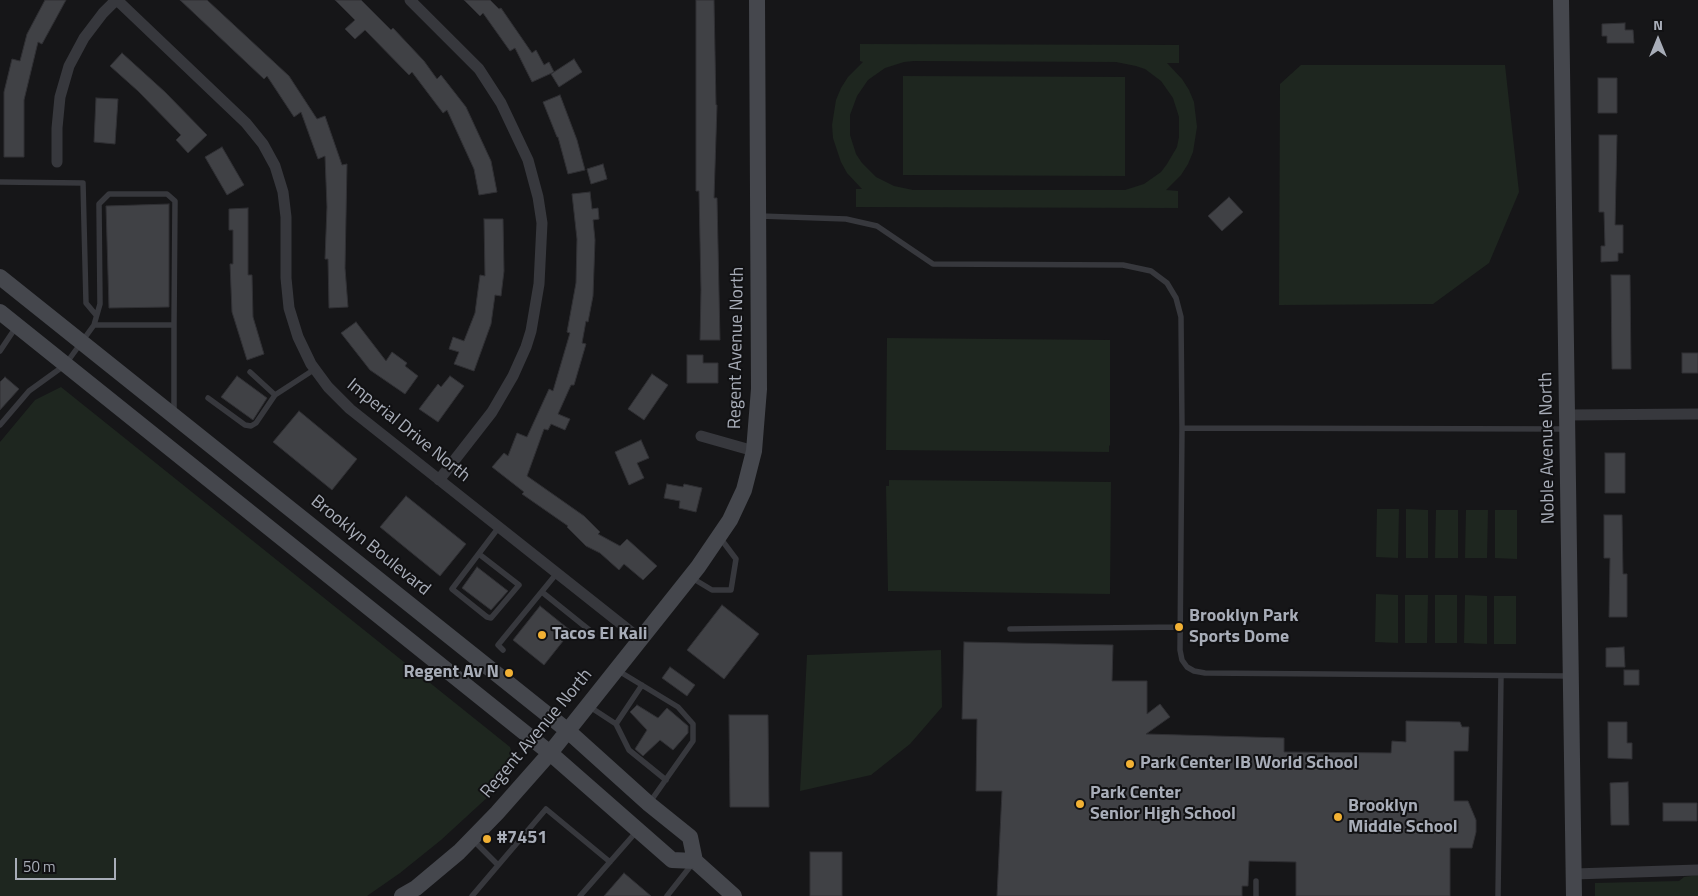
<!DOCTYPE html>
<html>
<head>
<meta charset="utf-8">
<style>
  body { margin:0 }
  #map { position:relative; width:1698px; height:896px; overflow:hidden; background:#161618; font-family:"Titillium Web",sans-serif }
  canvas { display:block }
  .north { position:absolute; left:1633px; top:15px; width:50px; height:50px; -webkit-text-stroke:4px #111113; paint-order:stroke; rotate:0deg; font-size:14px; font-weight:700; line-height:20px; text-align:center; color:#a8adb8 }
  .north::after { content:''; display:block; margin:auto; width:18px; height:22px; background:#a8adb8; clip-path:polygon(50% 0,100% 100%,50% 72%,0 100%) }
  .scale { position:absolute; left:15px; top:858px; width:101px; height:22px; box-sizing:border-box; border:2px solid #a8adb8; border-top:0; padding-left:6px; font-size:15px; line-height:18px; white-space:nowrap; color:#a8adb8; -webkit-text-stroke:4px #111113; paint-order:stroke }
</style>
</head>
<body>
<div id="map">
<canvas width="1698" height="896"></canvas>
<div class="north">N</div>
<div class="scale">50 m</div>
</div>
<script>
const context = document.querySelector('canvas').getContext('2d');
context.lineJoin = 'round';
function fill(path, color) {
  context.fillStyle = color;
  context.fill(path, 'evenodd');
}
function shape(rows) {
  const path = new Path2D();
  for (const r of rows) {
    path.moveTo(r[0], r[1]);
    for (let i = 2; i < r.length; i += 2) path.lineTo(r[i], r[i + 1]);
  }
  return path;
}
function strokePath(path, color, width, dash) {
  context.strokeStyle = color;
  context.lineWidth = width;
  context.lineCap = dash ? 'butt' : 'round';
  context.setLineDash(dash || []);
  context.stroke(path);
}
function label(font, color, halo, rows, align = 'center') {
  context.font = font + ' "Titillium Web",sans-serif';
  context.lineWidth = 4;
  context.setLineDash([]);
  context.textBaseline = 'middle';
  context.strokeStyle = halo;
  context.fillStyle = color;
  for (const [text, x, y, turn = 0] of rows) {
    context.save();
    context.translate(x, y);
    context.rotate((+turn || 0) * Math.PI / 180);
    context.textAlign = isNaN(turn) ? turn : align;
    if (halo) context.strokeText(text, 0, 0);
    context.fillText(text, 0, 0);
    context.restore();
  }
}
fill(shape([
  [860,44,1179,45,1179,63,1167,63,1182,79,1189,90,1194,102,1197,127,1193,152,1188,164,1181,175,1166,190,1178,191,1178,208,856,207,856,189,862,189,847,173,841,162,833,138,832,125,836,100,841,88,848,77,863,62,860,61],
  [914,61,1116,62,1136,66,1145,69,1161,81,1173,98,1179,117,1179,137,1177,147,1167,164,1161,172,1144,184,1125,190,913,190,894,186,876,177,862,163,856,154,850,135,850,115,857,96,868,80,885,68,904,62],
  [1301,65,1505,65,1519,192,1489,263,1433,304,1279,305,1280,84],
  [903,76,1125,77,1125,176,903,175],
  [887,338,1110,340,1110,445,1109,446,1109,452,886,450],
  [61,387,510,747,516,766,490,795,441,840,400,873,367,896,0,896,0,442,35,400],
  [889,480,1111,482,1110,594,888,591,886,486,889,486],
  [1377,509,1399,509,1398,558,1376,557],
  [1406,509,1428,510,1428,558,1406,558],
  [1436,510,1458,510,1458,558,1435,558],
  [1466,510,1488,510,1487,558,1465,558],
  [1495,510,1517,510,1517,559,1495,558],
  [1376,594,1398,595,1398,643,1375,642],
  [1405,595,1428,595,1427,643,1405,643],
  [1435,595,1457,595,1457,643,1435,643],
  [1465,595,1487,596,1487,644,1464,643],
  [1494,596,1516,596,1516,644,1494,644],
  [941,650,942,707,910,744,871,775,800,791,807,655],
  [1698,875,1698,896,1595,896,1595,883,1679,881,1684,877]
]), '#1e261f');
const building = shape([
  [45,0,66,0,42,44,38,42,24,100,24,157,4,157,4,92,12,59,20,61,27,34,45,0],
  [180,0,207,0,289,76,317,119,325,116,342,165,347,164,345,268,348,307,329,308,328,259,325,259,327,207,325,156,318,159,301,112,294,117,267,76,264,79,180,0],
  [335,0,361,0,391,30,393,28,424,61,437,79,441,75,466,107,491,161,497,192,479,195,474,169,447,110,443,113,412,72,409,75,365,30,355,39,345,29,355,20,335,0],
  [464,0,490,0,499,9,501,8,532,53,536,50,544,65,549,62,554,72,532,82,515,48,510,51,483,13,480,16,464,0],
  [696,0,714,0,716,105,717,105,714,198,717,198,720,340,700,340,701,290,699,191,696,191,696,0],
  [1625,23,1625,30,1633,30,1634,43,1607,43,1607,36,1602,36,1602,24,1625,23],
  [122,53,165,92,207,135,188,153,176,140,181,135,138,91,110,66,122,53],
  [574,59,582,72,559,87,551,74,574,59],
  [1598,78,1617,78,1617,113,1598,113,1598,78],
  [560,95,577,140,585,170,568,174,558,137,557,137,543,102,560,95],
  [96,98,118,99,115,144,94,142,96,98],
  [1599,135,1617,135,1615,225,1623,225,1623,253,1618,253,1618,261,1601,262,1601,246,1605,246,1604,212,1599,212,1599,135],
  [222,147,244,185,227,195,205,157,222,147],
  [603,164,607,179,591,184,587,169,603,164],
  [590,192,592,209,598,208,599,219,593,220,595,240,593,296,588,322,586,321,582,343,586,344,574,385,571,385,558,414,570,419,565,430,551,424,548,430,544,429,527,476,584,516,600,532,598,534,620,546,627,539,657,566,643,580,624,564,619,570,600,553,586,546,567,527,568,526,522,494,524,492,492,467,504,453,508,456,517,433,527,437,549,389,553,391,570,333,567,332,576,283,577,239,572,194,590,192],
  [1229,197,1243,212,1222,231,1208,216,1229,197],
  [169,204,169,307,109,308,106,206,169,204],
  [248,208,248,275,252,275,253,317,264,354,247,360,232,312,230,264,233,264,233,230,229,230,229,209,248,208],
  [484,219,503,219,504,271,501,296,495,295,491,324,474,371,454,364,459,352,449,349,453,337,464,341,475,313,480,275,485,276,484,219],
  [1611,275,1630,275,1631,369,1612,369,1611,275],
  [356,322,386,361,392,352,407,363,405,366,418,376,405,394,370,370,341,333,356,322],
  [1682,353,1698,353,1698,373,1682,373,1682,353],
  [687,355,703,355,703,363,718,363,718,383,687,383,687,355],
  [652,374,668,385,644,420,628,409,652,374],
  [237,376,267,398,253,420,221,397,237,376],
  [450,376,464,386,438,422,419,409,438,384,441,387,450,376],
  [5,377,19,389,0,410,0,382,5,377],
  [299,411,357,459,332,490,273,442,299,411],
  [641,440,649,458,637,463,644,478,629,485,615,452,641,440],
  [1605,453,1625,453,1625,493,1605,493,1605,453],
  [667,484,683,487,684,484,702,488,696,512,679,508,680,501,664,498,667,484],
  [406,496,466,544,440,576,380,527,406,496],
  [1604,515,1622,515,1623,574,1627,574,1627,617,1609,617,1610,558,1604,558,1604,515],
  [477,567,508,591,491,610,462,588,477,567],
  [722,605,759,634,724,679,687,650,722,605],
  [540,606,571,631,544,665,513,640,540,606],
  [964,642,1113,645,1112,681,1147,681,1147,714,1160,704,1170,717,1146,734,1284,738,1284,752,1391,753,1392,741,1406,742,1406,721,1460,722,1462,727,1469,727,1468,751,1454,751,1454,801,1468,801,1476,820,1476,832,1472,848,1450,848,1450,896,1296,896,1296,862,1249,861,1248,886,1242,886,1242,896,997,896,1002,791,976,791,977,719,962,719,964,642],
  [1624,647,1625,667,1606,667,1606,648,1624,647],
  [670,667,695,685,687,696,662,678,670,667],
  [1624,670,1639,670,1639,685,1624,685,1624,670],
  [637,705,658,718,667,708,688,726,688,733,673,750,660,740,643,756,635,749,647,730,630,712,637,705],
  [729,715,768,715,769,807,730,807,729,715],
  [1608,722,1627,722,1627,743,1632,743,1632,759,1608,758,1608,722],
  [1628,782,1629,825,1611,825,1610,783,1628,782],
  [1663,803,1697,803,1697,821,1663,821,1663,803],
  [810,852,842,852,842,896,810,896,810,852],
  [624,873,651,896,604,896,624,873]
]);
fill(building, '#404145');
strokePath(building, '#303034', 1);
strokePath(shape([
  [0,182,83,183,86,303,96,315],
  [760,216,846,219,877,226,933,264,1123,265,1151,271,1167,283,1176,298,1181,317,1182,428,1180,650,1182,660,1187,667,1194,671,1205,673,1568,676],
  [94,325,100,304,99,204,109,194,167,194,175,201,174,325],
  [0,351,16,327],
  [250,372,275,395,315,369],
  [208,398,245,425,251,426,256,423,275,395],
  [0,425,29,391,65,365,94,325,174,325,174,413],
  [1182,428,1565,429],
  [479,554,519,585,491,618,487,617,452,589,499,527],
  [692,578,712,590,731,590,736,559,721,539],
  [542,592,593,633],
  [1010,629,1180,627],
  [503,650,498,645,557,573],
  [617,670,678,707,693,724,693,741,650,802],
  [590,707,616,724,642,685],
  [616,724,629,750,666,780],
  [472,839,497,864],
  [472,896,546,809,610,862],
  [580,896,637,831],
  [667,896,693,863],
  [1256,896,1256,881],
  [1498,896,1501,676]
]), '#37383d', 5.5);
strokePath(shape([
  [117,0,246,123,263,144,275,166,283,192,286,217,286,278,289,308,298,337,311,364,328,387,350,409,640,639],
  [410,0,479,69,501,103,528,160,538,197,542,223,539,284,531,331,526,347,513,376,492,412,439,480],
  [57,162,57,128,60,97,69,66,84,38,103,13,116,0],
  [1567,415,1698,414],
  [701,436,754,451],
  [1574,874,1698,870]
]), '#37383d', 11);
strokePath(shape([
  [1561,0,1574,896],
  [0,277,568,731,649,804,690,837,695,861,734,896],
  [0,312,550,753,672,860,695,861],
  [402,896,416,888,459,852,497,813,550,753,698,567,730,520,744,490,754,451,759,389,757,0]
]), '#45474d', 16);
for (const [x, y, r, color] of [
  [1179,627,5,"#f2b134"],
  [542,635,5,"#f2b134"],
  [509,673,5,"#f2b134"],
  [1130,764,5,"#f2b134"],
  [1080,804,5,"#f2b134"],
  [1338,817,5,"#f2b134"],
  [487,839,5,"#f2b134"]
]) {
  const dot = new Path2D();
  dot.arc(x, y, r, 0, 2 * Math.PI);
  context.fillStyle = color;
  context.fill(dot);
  strokePath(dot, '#111113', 2);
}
label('18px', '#a8adb8', '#111113', [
  ["Regent Avenue North",737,348,-89],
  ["Imperial Drive North",408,431,39],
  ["Noble Avenue North",1548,448,-91],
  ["Brooklyn Boulevard",370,546,39],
  ["Regent Avenue North",537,734,-50]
]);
label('bold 18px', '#a8adb8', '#111113', [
  ["Brooklyn Park",1189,617],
  ["Sports Dome",1189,638],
  ["Tacos El Kali",552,635],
  ["Regent Av N",499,673,"right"],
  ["Park Center IB World School",1140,764],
  ["Park Center",1090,794],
  ["Senior High School",1090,815],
  ["Brooklyn",1348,807],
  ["Middle School",1348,828],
  ["#7451",497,839]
], 'left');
</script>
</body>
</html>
